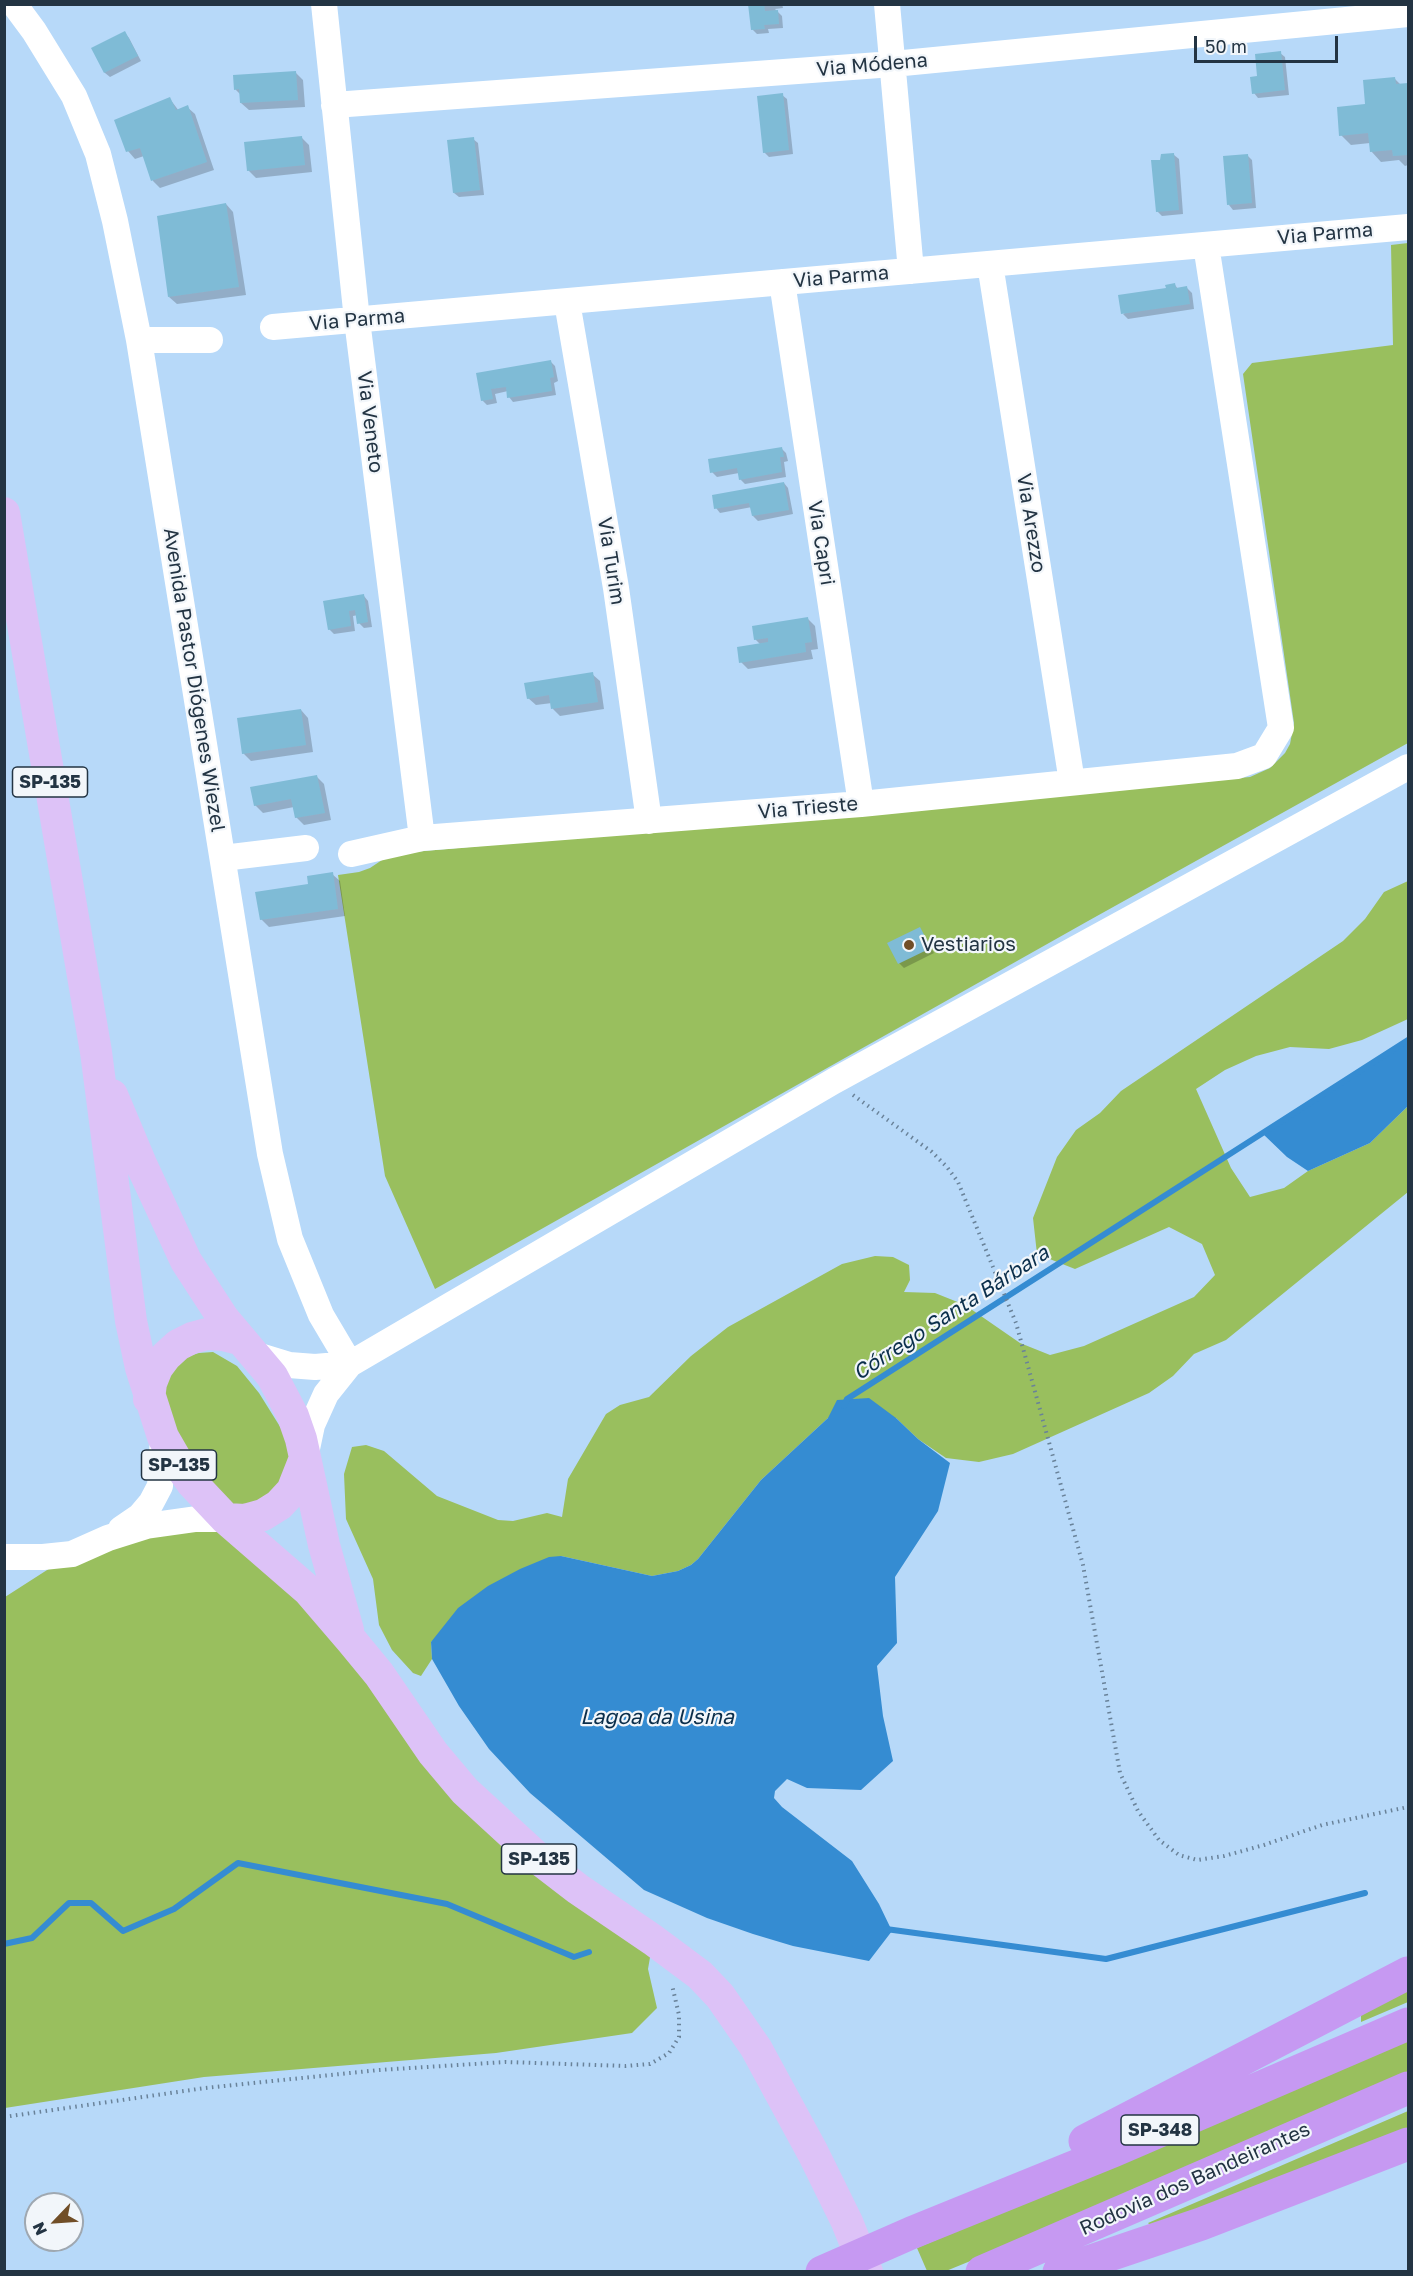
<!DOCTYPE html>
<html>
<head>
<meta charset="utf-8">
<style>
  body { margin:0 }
  #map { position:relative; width:1413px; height:2276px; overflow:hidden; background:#b7d9f9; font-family:"Golos Text",sans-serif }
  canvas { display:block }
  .frame { position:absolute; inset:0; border:6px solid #233443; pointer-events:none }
  .north { position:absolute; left:24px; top:2192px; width:60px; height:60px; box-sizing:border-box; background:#f2f6fa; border:2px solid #9fa8b1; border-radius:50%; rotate:245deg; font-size:16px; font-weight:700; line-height:24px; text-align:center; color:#233443 }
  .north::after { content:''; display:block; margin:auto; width:21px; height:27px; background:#714e27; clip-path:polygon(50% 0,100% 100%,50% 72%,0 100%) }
  .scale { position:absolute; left:1194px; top:36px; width:144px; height:27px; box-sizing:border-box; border:3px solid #233443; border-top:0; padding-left:8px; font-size:18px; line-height:21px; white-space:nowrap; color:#233443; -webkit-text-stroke:4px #f2f6fa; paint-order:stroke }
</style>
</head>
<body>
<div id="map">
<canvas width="1413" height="2276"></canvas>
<div class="frame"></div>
<div class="north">N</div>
<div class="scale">50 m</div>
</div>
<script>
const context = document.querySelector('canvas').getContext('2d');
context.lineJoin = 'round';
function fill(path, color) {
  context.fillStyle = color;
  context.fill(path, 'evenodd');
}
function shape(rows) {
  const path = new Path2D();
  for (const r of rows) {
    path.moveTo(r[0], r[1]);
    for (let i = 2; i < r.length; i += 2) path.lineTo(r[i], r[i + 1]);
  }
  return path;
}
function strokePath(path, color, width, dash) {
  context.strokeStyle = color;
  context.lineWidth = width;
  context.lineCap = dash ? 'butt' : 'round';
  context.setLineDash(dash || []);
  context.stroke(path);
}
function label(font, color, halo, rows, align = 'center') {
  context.font = font + ' "Golos Text",sans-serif';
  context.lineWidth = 4.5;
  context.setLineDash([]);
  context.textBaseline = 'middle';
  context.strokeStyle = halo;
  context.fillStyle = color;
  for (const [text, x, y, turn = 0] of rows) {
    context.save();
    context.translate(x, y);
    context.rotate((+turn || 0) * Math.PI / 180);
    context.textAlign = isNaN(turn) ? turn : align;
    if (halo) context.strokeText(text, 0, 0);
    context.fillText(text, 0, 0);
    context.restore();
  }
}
fill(shape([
  [1408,243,1408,743,1088,921,435,1289,385,1176,338,875,359,872,370,868,391,854,1239,778,1250,777,1270,768,1285,753,1290,744,1294,723,1243,374,1252,363,1393,345,1391,245],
  [1408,881,1408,1019,1362,1040,1329,1049,1290,1047,1256,1056,1225,1070,1196,1089,1231,1168,1250,1197,1284,1188,1308,1171,1370,1143,1408,1106,1408,1192,1226,1340,1194,1354,1173,1376,1149,1393,1013,1454,979,1462,946,1458,918,1439,896,1418,828,1418,761,1480,698,1559,691,1565,678,1571,652,1576,561,1556,431,1642,432,1659,421,1676,413,1673,392,1650,379,1625,373,1579,346,1519,344,1474,352,1447,366,1445,384,1451,437,1496,498,1520,513,1521,547,1513,562,1517,568,1479,606,1414,620,1405,649,1397,691,1356,728,1327,842,1264,875,1256,893,1257,909,1265,910,1280,904,1292,935,1293,965,1305,1020,1343,1050,1355,1084,1346,1194,1297,1215,1275,1202,1244,1169,1227,1075,1269,1037,1254,1033,1218,1057,1157,1076,1130,1100,1113,1121,1091,1343,941,1365,919,1384,892],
  [213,1352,237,1366,259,1393,284,1433,294,1466,272,1501,230,1506,173,1435,161,1390,165,1377,185,1357,199,1353],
  [226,1519,433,1753,653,1940,648,1969,657,2008,632,2033,496,2053,204,2077,5,2108,5,1597,72,1554],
  [1408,1988,1408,2002,1361,2022,1361,2012],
  [1408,2038,1408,2075,1144,2190,946,2271,927,2271,917,2248],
  [1408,2111,1408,2135,1153,2228,1148,2223]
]), '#99bf5e');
fill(shape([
  [1408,1040,1408,1106,1370,1143,1308,1171,1287,1157,1262,1133],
  [869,1398,896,1418,918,1439,950,1463,938,1511,895,1577,897,1643,877,1666,883,1716,893,1761,861,1790,807,1788,787,1779,775,1791,774,1798,782,1807,852,1861,879,1904,892,1931,869,1961,793,1946,753,1934,707,1918,644,1890,530,1793,489,1749,459,1706,432,1659,431,1642,458,1608,488,1586,520,1569,549,1557,561,1556,652,1576,678,1571,691,1565,698,1559,761,1480,828,1418,837,1400]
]), '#358cd2');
fill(shape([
  [750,4,782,4,783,8,775,9,782,16,783,28,768,29,769,33,757,34,752,29],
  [125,33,129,38,141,61,110,77,105,73,93,49],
  [1280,53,1285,57,1289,95,1258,98,1254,93,1259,78],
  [296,73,303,80,305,107,249,110,241,103,241,95,235,89],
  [1395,79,1401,85,1408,84,1408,165,1405,166,1399,160,1381,162,1371,151,1370,143,1351,145,1341,135],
  [782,95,787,99,793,154,769,157,764,152],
  [170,99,179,111,187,107,195,114,214,170,160,188,153,181,144,156,135,159,128,151],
  [302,138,309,145,312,172,256,178,248,170],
  [473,139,478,143,484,195,459,197,454,193],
  [1174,155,1179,159,1183,214,1162,216,1157,211,1161,161],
  [1247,155,1252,160,1256,208,1233,210,1229,205],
  [226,204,233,212,246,295,177,304,169,297],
  [1175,285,1178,289,1187,288,1192,293,1194,309,1128,319,1123,314],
  [550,361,555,366,558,381,554,383,556,395,513,402,509,397,508,391,495,394,497,403,487,405,482,400,477,374],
  [781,448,786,453,788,461,784,462,786,477,745,484,740,479,739,473,717,477,712,472],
  [784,483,788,488,793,514,758,521,753,516,752,507,720,513,716,508],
  [364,596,368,601,372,627,364,628,359,623,358,615,353,616,355,631,334,634,329,629],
  [807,618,815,626,818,649,811,650,813,659,748,669,741,662,761,645,755,639],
  [592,674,600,681,604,709,560,716,553,709,552,703,536,705,528,698],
  [301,710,308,718,313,752,251,761,243,753],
  [316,776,324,784,331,820,304,825,296,817,294,807,263,813,255,805],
  [332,874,340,881,345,916,269,927,261,919,310,885],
  [919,928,934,953,904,968,899,963]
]), '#0003');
strokePath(shape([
  [844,1406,847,1399,1408,1040],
  [886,1929,1106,1959,1365,1893],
  [4,1944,32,1938,69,1903,91,1903,123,1931,174,1909,238,1863,447,1904,574,1957,589,1952]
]), '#358cd2', 6);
fill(shape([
  [748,4,764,4,765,11,778,10,779,24,764,25,765,29,751,30],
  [125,31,138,56,104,73,91,48],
  [1281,51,1285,90,1252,94,1250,77,1257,76,1255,54],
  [296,71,298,100,240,103,239,89,234,90,233,75],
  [1395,77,1396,84,1408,83,1408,155,1393,156,1392,150,1370,152,1368,133,1339,136,1337,107,1365,104,1363,80],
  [783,93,789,150,763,153,757,96],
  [170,97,176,110,188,105,207,162,151,181,140,148,126,152,114,120],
  [302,136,305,165,247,171,244,142],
  [474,137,480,190,453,193,447,140],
  [1174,153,1179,210,1156,212,1151,160,1160,160,1161,154],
  [1248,154,1252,203,1227,205,1223,156],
  [226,203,239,287,168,297,157,216],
  [1175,283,1176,288,1187,286,1190,304,1121,314,1118,295,1166,288,1165,285],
  [551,360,554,377,550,378,552,391,507,398,506,387,491,389,493,399,481,401,476,373],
  [782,447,784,457,780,457,782,472,739,480,737,468,710,473,708,459],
  [784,482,789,510,752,516,749,503,714,509,712,495],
  [364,594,368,622,357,624,355,610,349,611,351,626,328,630,323,601],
  [808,617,812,642,805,643,806,652,739,663,737,647,768,642,768,638,754,640,752,626],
  [593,672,598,702,551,709,549,695,527,699,524,683],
  [301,709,306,745,242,754,237,718],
  [317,775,325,813,295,818,291,799,254,806,250,787],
  [333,872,338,909,260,920,255,892,308,884,307,876],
  [920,927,931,948,898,964,887,943]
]), '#7fbbd6');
strokePath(shape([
  [853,1095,932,1152,947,1167,958,1182,1016,1323,1083,1565,1120,1773,1138,1811,1159,1840,1179,1855,1197,1860,1224,1856,1264,1845,1322,1825,1408,1807],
  [4,2117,205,2088,379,2070,506,2062,626,2066,650,2064,669,2053,679,2037,679,2015,672,1985]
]), '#698299', 4, [1.5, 4.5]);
strokePath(shape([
  [14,4,34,31,74,96,98,154,115,221,139,340,270,1154,290,1239,321,1315,350,1364],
  [324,4,357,320,422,838],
  [887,4,911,271],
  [334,105,893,64,1408,14],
  [990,264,1072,782],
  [782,282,861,804],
  [567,302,616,588,649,821],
  [273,327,1408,227],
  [139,340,210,340],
  [351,854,422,838,861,804,1237,766,1264,756,1281,728,1206,245],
  [223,858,306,848],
  [253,1354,289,1365,315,1367,350,1364],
  [305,1458,312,1425,326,1394,350,1364,834,1081,1408,767],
  [121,1529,140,1516,151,1503,160,1486,163,1437],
  [4,1557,43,1557,72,1554,108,1538,146,1526,196,1519,226,1519]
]), '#fff', 26);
strokePath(shape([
  [4,513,96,1052,131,1321,141,1368,163,1437,178,1463,192,1483,226,1519,309,1591,351,1640,379,1674,433,1753,465,1791,539,1859,578,1889,653,1940,700,1975,720,1996,756,2048,813,2153,847,2222,867,2272],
  [112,1095,141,1164,186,1261,223,1318,272,1376,293,1416,301,1439,324,1545,348,1630],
  [149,1399,151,1383,157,1368,166,1356,178,1345,192,1338,207,1334,223,1335,239,1339],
  [226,1519,245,1520,263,1515,279,1505,292,1491,305,1458]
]), '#ddc2f7', 32);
strokePath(shape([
  [1085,2141,1408,1973],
  [822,2272,911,2233,1113,2151,1408,2024],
  [982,2272,1408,2088],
  [1059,2272,1201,2224,1408,2144]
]), '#c699f2', 33);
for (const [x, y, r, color] of [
  [909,945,6,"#714e27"]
]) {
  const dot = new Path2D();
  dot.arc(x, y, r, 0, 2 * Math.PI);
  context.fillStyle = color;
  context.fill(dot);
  strokePath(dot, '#f2f6fa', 2);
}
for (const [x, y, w] of [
  [50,782,75],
  [179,1465,75],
  [539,1859,75],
  [1160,2130,78]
]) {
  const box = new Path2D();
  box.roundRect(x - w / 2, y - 15, w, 30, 4.5);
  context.fillStyle = '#f2f6fa';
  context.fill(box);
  strokePath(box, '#233443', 1.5);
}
label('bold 18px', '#233443', null, [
  ["SP-135",50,782],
  ["SP-135",179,1465],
  ["SP-135",539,1859],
  ["SP-348",1160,2130]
]);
label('20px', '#233443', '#f2f6fa', [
  ["Via Módena",872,65,-5],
  ["Via Parma",1325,234,-5],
  ["Via Parma",841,277,-5],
  ["Via Parma",357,320,-5],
  ["Via Veneto",370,422,83],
  ["Via Arezzo",1031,523,81],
  ["Via Capri",821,543,81],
  ["Via Turim",611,561,81],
  ["Avenida Pastor Diógenes Wiezel",194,680,81],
  ["Via Trieste",808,808,-5],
  ["Rodovia dos Bandeirantes",1195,2179,-24]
]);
label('20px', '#233443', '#f2f6fa', [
  ["Vestiarios",921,945]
], 'left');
label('italic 21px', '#0a2e4b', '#f2f6fa', [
  ["Córrego Santa Bárbara",951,1313,-33],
  ["Lagoa da Usina",657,1717]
]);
</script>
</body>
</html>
